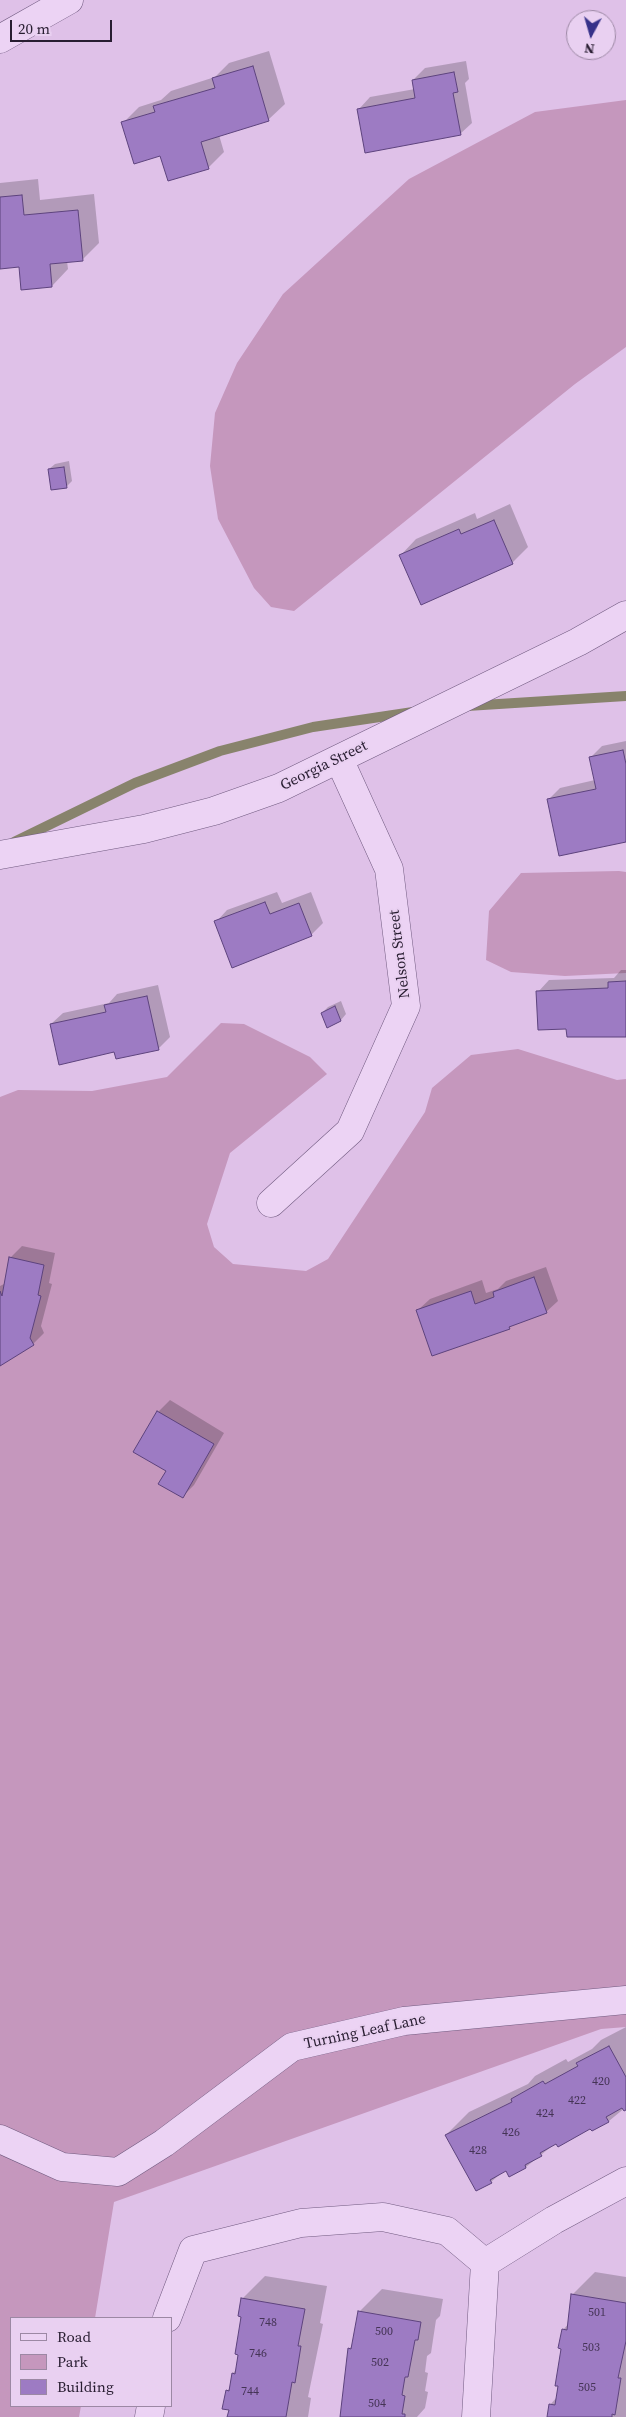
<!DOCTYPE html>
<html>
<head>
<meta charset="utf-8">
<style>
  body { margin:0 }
  #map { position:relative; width:626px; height:2417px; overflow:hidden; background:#dfc1e8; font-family:"Source Serif 4",serif }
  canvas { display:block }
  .legend { position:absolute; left:10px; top:2317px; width:162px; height:90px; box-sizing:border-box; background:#e9d0f1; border:1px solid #9c88a4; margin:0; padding:6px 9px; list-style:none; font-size:15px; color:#281d31 }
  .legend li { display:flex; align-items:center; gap:10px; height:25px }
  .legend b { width:25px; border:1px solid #9c88a4 }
  .north { position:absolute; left:566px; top:10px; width:50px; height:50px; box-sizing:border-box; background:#e9d0f1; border:1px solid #9c88a4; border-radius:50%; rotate:186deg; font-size:14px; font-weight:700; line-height:20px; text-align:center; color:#281d31 }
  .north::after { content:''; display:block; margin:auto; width:18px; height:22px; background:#363189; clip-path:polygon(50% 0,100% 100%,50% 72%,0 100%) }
  .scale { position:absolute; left:10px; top:20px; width:102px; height:22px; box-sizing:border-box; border:2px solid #281d31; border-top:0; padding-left:6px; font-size:15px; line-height:18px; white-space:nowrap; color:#281d31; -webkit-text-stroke:4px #e9d0f1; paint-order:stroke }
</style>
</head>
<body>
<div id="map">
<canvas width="626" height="2417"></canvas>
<ul class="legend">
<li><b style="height:6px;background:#ecd3f4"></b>Road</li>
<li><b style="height:14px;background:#c597bd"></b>Park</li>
<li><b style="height:14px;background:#9d7bc3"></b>Building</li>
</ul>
<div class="north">N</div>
<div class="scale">20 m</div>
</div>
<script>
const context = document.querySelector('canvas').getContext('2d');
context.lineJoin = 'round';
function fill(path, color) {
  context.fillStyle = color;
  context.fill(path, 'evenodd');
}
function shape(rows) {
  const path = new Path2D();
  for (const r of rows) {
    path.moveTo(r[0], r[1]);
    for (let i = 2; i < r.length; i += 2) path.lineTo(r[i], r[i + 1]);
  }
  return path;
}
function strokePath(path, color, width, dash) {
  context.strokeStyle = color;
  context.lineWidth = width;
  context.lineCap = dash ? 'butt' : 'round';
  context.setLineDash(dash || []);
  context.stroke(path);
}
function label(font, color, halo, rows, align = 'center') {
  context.font = font + ' "Source Serif 4",serif';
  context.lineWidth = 4;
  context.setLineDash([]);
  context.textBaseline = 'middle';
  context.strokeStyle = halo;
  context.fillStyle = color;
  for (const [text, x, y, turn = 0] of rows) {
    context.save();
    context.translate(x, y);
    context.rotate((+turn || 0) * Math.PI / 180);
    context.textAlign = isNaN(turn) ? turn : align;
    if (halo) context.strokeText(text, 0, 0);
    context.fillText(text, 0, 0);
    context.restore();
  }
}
fill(shape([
  [626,100,626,347,575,384,294,611,271,607,254,588,218,519,210,466,215,413,237,363,283,294,409,179,535,112],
  [619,871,626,872,626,973,565,976,511,972,486,960,489,911,521,873],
  [221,1023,244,1024,310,1057,327,1074,230,1153,207,1224,214,1247,233,1264,306,1271,328,1259,425,1112,432,1088,471,1055,518,1049,617,1080,626,1079,626,2027,601,2029,114,2202,95,2318,11,2318,11,2406,81,2406,79,2417,0,2417,0,1097,18,1090,92,1091,167,1077]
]), '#c597bd');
fill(shape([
  [269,51,285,104,268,120,219,135,224,152,208,168,160,154,123,123,139,107,161,100,171,91,215,77,229,63],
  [466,61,469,79,465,83,472,123,460,134,359,109,370,97,415,89,413,80,425,68],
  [38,179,40,200,94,194,99,243,83,259,67,261,68,269,52,286,20,266,0,267,0,183],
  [69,461,72,481,66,487,49,469,55,464],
  [510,504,528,547,512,563,400,556,416,539,475,513,477,519],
  [626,741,626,840,549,799,560,788,595,780,590,758,602,746],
  [277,892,282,903,311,892,323,923,311,935,216,922,227,910],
  [621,970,626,970,626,1036,567,1028,538,992,549,980,614,978],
  [158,985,170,1037,158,1049,115,1051,51,1024,63,1013,109,1003,117,994],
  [341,1001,346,1014,341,1020,322,1013,328,1007],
  [22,1246,55,1253,49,1283,52,1284,41,1326,44,1333,33,1344,0,1365,0,1286,6,1283,10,1258],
  [546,1267,558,1301,546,1312,514,1324,509,1328,418,1310,430,1299,482,1280,486,1293,498,1289,506,1281],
  [170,1400,224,1433,194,1485,182,1497,168,1470,158,1412],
  [626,2027,626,2107,609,2121,557,2142,526,2167,510,2175,506,2169,491,2182,476,2190,446,2135,469,2112,528,2084,535,2076,566,2059,568,2062,592,2049,601,2040],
  [595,2272,626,2277,626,2417,548,2417,550,2405,557,2397,563,2330,569,2323,572,2295],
  [265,2276,327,2286,320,2323,323,2324,308,2397,311,2398,308,2417,229,2417,230,2409,227,2391,231,2387,233,2373,237,2369,242,2299],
  [382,2289,443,2299,440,2316,436,2320,431,2353,427,2356,425,2372,428,2373,425,2391,428,2392,425,2408,417,2417,341,2417,349,2349,353,2345,359,2312]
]), '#0003');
strokePath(shape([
  [467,706,626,696],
  [14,842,135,783,220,751,313,727,413,712]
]), '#88836c', 10);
const building = shape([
  [253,66,269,121,201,142,209,169,168,181,160,156,134,164,121,122,155,112,153,106,215,88,212,78,253,66],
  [454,72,458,92,453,93,461,135,365,153,357,109,415,98,412,80,454,72],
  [22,195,24,215,78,210,83,261,50,264,52,287,21,290,19,267,0,269,0,197,22,195],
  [64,467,67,488,51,490,48,469,64,467],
  [494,520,513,564,421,605,399,555,459,529,461,534,494,520],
  [623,750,626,764,626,842,559,856,547,799,596,789,589,757,623,750],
  [265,902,270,914,299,903,312,936,232,968,214,921,265,902],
  [626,981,626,1037,567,1037,566,1029,538,1030,536,991,608,988,608,982,626,981],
  [147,996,159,1050,116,1059,114,1052,59,1065,50,1024,106,1012,104,1005,147,996],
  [335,1006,341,1021,327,1028,321,1013,335,1006],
  [9,1257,44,1265,38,1295,41,1296,30,1338,34,1345,0,1366,0,1291,2,1296,9,1257],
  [534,1277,547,1313,509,1327,510,1329,432,1356,416,1310,471,1291,475,1304,494,1297,493,1292,534,1277],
  [157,1411,214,1444,183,1498,158,1484,166,1471,133,1452,157,1411],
  [609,2046,626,2077,626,2110,624,2111,622,2108,606,2117,609,2122,592,2131,590,2129,558,2147,556,2144,540,2153,542,2156,525,2165,526,2168,509,2177,506,2171,490,2180,492,2183,476,2191,445,2135,512,2102,511,2099,543,2081,545,2084,578,2066,576,2063,609,2046],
  [571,2294,626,2303,626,2341,618,2378,621,2378,615,2415,612,2414,612,2417,547,2417,549,2404,555,2405,558,2386,555,2386,561,2349,558,2348,562,2329,567,2330,571,2294],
  [241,2298,305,2309,298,2346,301,2346,295,2383,292,2382,286,2417,227,2417,229,2410,222,2409,226,2390,229,2391,232,2373,235,2374,238,2355,235,2354,241,2317,238,2316,241,2298],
  [358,2311,421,2322,418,2340,415,2340,408,2377,405,2377,402,2395,405,2396,402,2414,405,2414,405,2417,340,2417,348,2348,351,2349,358,2311]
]);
fill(building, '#9d7bc3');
strokePath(building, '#5d437d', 1);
const street = shape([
  [0,39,69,0],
  [0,855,144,829,214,811,279,788,578,642,626,615],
  [271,1203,350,1131,406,1006,389,869,339,759],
  [0,2139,62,2167,118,2172,164,2143,292,2047,404,2021,626,2000],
  [485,2263,554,2220,626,2181],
  [167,2318,193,2250,301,2223,383,2217,447,2231,485,2263],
  [149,2417,151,2406],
  [476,2417,485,2263]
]);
strokePath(street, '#715b80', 29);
strokePath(street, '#ecd3f4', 28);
label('12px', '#453456', null, [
  ["420",601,2082],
  ["422",577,2101],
  ["424",545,2114],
  ["426",511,2133],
  ["428",478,2151],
  ["501",597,2313],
  ["748",268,2323],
  ["500",384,2332],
  ["503",591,2348],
  ["746",258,2354],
  ["502",380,2363],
  ["505",587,2388],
  ["744",250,2392],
  ["504",377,2404]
]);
label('15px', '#281d31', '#e9d0f1', [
  ["Georgia Street",324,766,-26],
  ["Nelson Street",400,954,-97],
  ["Turning Leaf Lane",365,2032,-12]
]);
</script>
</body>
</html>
